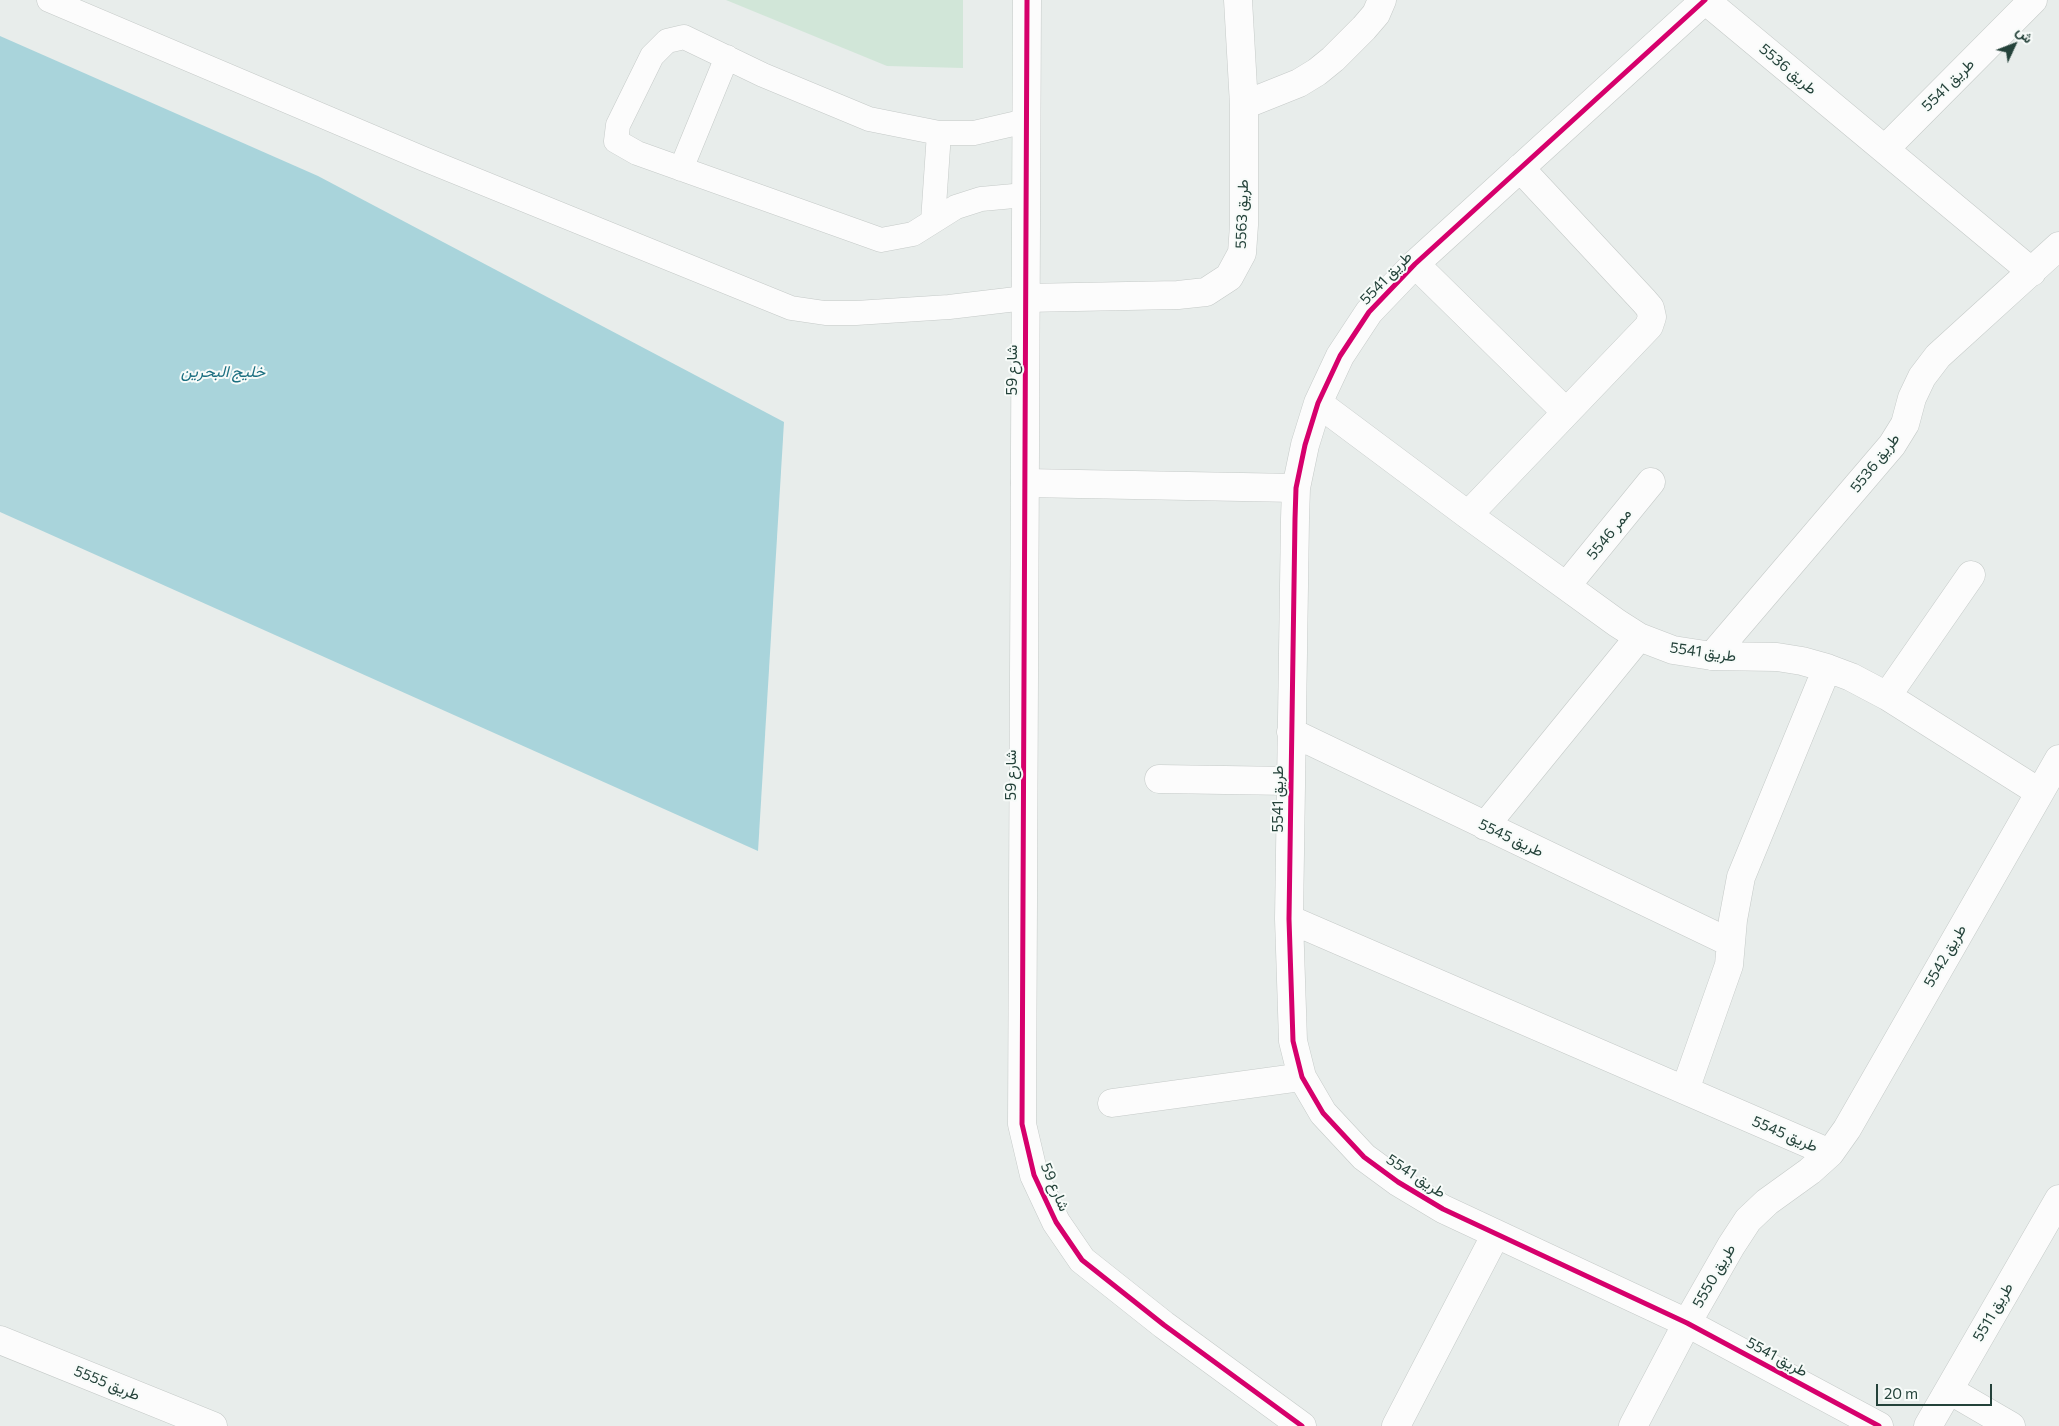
<!DOCTYPE html>
<html>
<head>
<meta charset="utf-8">
<style>
  body { margin:0 }
  #map { position:relative; width:2059px; height:1426px; overflow:hidden; background:#e8edeb; font-family:Commissioner,Vazirmatn,sans-serif }
  canvas { display:block }
  .north { position:absolute; left:1989px; top:20px; width:50px; height:50px; -webkit-text-stroke:4px #f7fbf9; paint-order:stroke; rotate:47deg; font-size:14px; font-weight:700; line-height:20px; text-align:center; color:#24423a }
  .north::after { content:''; display:block; margin:auto; width:18px; height:22px; background:#24423a; clip-path:polygon(50% 0,100% 100%,50% 72%,0 100%) }
  .scale { position:absolute; left:1876px; top:1384px; width:116px; height:22px; box-sizing:border-box; border:2px solid #24423a; border-top:0; padding-left:6px; font-size:15px; line-height:18px; white-space:nowrap; color:#24423a; -webkit-text-stroke:4px #f7fbf9; paint-order:stroke }
</style>
</head>
<body>
<div id="map">
<canvas width="2059" height="1426"></canvas>
<div class="north">ش</div>
<div class="scale">20 m</div>
</div>
<script>
const context = document.querySelector('canvas').getContext('2d');
context.lineJoin = 'round';
function fill(path, color) {
  context.fillStyle = color;
  context.fill(path, 'evenodd');
}
function shape(rows) {
  const path = new Path2D();
  for (const r of rows) {
    path.moveTo(r[0], r[1]);
    for (let i = 2; i < r.length; i += 2) path.lineTo(r[i], r[i + 1]);
  }
  return path;
}
function strokePath(path, color, width, dash) {
  context.strokeStyle = color;
  context.lineWidth = width;
  context.lineCap = dash ? 'butt' : 'round';
  context.setLineDash(dash || []);
  context.stroke(path);
}
function label(font, color, halo, rows, align = 'center') {
  context.font = font + ' Commissioner,Vazirmatn,sans-serif';
  context.lineWidth = 4;
  context.setLineDash([]);
  context.textBaseline = 'middle';
  context.strokeStyle = halo;
  context.fillStyle = color;
  for (const [text, x, y, turn = 0] of rows) {
    context.save();
    context.translate(x, y);
    context.rotate((+turn || 0) * Math.PI / 180);
    context.textAlign = isNaN(turn) ? turn : align;
    if (halo) context.strokeText(text, 0, 0);
    context.fillText(text, 0, 0);
    context.restore();
  }
}
fill(shape([
  [726,0,963,0,963,68,887,66]
]), '#d1e6d8');
fill(shape([
  [0,36,318,176,784,422,758,851,0,512]
]), '#a9d4db');
const service = shape([
  [49,0,424,159,791,308,825,313,856,313,949,307,1025,298],
  [681,169,727,57],
  [1025,195,981,199,956,207,913,234,881,240,637,153,616,141,618,125,652,56,667,41,684,37,763,75,869,119,939,133,974,133,1026,121],
  [933,221,939,133]
]);
const minor = shape([
  [1705,0,1415,264,1369,312,1340,356,1318,403,1305,445,1296,488,1295,519,1289,919,1293,1041,1302,1077,1323,1113,1364,1157,1398,1182,1443,1209,1687,1323,1879,1426],
  [1705,0,2032,272],
  [1244,105,1299,83,1317,72,1333,59,1364,28,1376,14,1382,0],
  [1885,149,2033,0],
  [1415,264,1566,412],
  [1025,298,1178,295,1206,292,1229,277,1242,253,1244,225,1244,105,1238,0],
  [1318,403,1468,515,1617,623,1639,637,1673,650,1712,656,1777,657,1802,661,1827,668,1851,677,1887,696,2039,792],
  [1025,483,1296,488],
  [1468,515,1649,326,1652,317,1650,308,1644,301,1520,168],
  [1567,585,1651,482],
  [1712,656,1892,445,1905,424,1912,398,1922,377,1938,356,2059,246],
  [1887,696,1971,575],
  [1291,732,1731,943],
  [1159,779,1290,781],
  [1485,826,1639,637],
  [1289,919,1830,1153],
  [1685,1090,1729,965,1733,920,1741,877,1827,668],
  [1112,1103,1302,1077],
  [0,1340,213,1426],
  [1949,1390,2011,1426],
  [1396,1426,1496,1234],
  [1633,1426,1687,1323,1731,1246,1748,1220,1767,1202,1810,1171,1830,1153,1847,1129,2059,759],
  [1928,1426,2059,1199]
]);
const tertiary = shape([
  [1027,0,1022,1124,1034,1175,1056,1222,1082,1260,1164,1325,1302,1426]
]);
strokePath(service, '#c5cac8', 25);
strokePath(minor, '#c5cac8', 29);
strokePath(tertiary, '#c5cac8', 29);
strokePath(service, '#fcfcfc', 24);
strokePath(minor, '#fcfcfc', 28);
strokePath(tertiary, '#fcfcfc', 28);
strokePath(shape([
  [1027,0,1022,1124,1034,1175,1056,1222,1082,1260,1164,1325,1302,1426],
  [1705,0,1415,264,1369,312,1340,356,1318,403,1305,445,1296,488,1295,519,1289,919,1293,1041,1302,1077,1323,1113,1364,1157,1398,1182,1443,1209,1687,1323,1879,1426]
]), '#d6006c', 5);
label('15px', '#24423a', '#f7fbf9', [
  ["طريق 5536",1788,69,40],
  ["طريق 5541",1948,85,-45],
  ["طريق 5563",1242,214,-88],
  ["طريق 5541",1386,278,-46],
  ["شارع 59",1012,370,-90],
  ["طريق 5536",1875,463,-52],
  ["ممر 5546",1609,534,-51],
  ["طريق 5541",1703,652,8],
  ["شارع 59",1011,775,-90],
  ["طريق 5541",1278,799,-90],
  ["طريق 5545",1511,838,25],
  ["طريق 5542",1945,956,-60],
  ["طريق 5545",1785,1134,23],
  ["طريق 5541",1416,1176,33],
  ["شارع 59",1055,1187,67],
  ["طريق 5550",1714,1276,-60],
  ["طريق 5511",1993,1312,-60],
  ["طريق 5541",1777,1357,28],
  ["طريق 5555",107,1383,22]
]);
label('italic 16px', '#1c6f80', '#f7fbf9', [
  ["خليج البحرين",223,372]
]);
</script>
</body>
</html>
